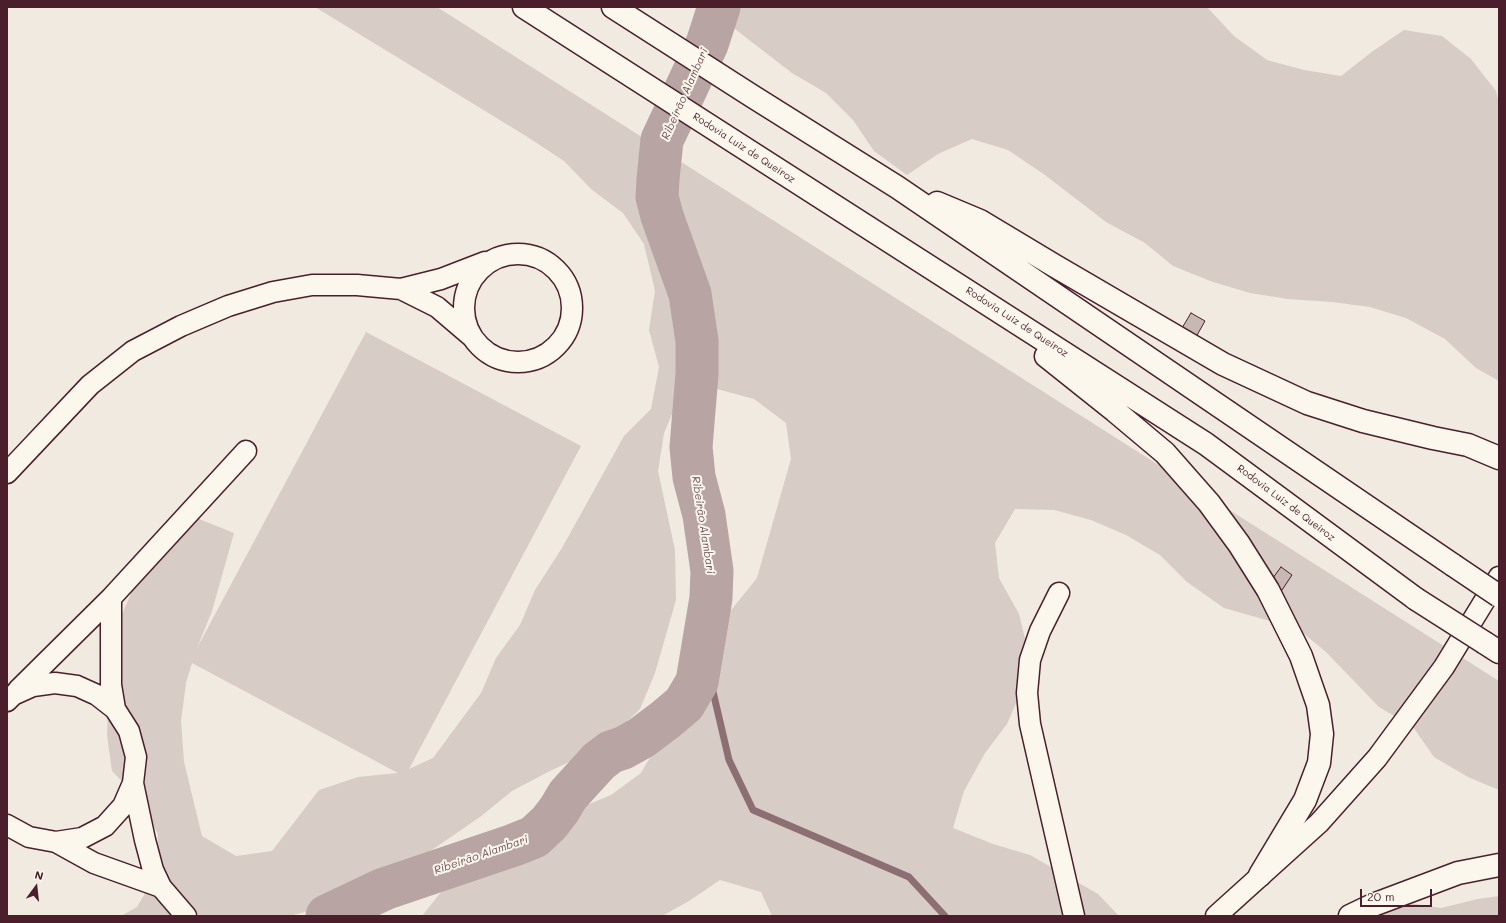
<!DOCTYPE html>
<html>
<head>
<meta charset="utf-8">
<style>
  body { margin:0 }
  #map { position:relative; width:1506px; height:923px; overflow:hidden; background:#f0eae0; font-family:Mali,sans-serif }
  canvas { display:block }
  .frame { position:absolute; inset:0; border:8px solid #4a1f2b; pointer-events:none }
  .north { position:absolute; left:16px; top:867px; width:40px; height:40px; -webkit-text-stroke:3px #fbf7ec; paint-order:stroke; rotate:15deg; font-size:11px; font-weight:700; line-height:16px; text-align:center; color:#4a1f2b }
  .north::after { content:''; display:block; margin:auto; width:14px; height:18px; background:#4a1f2b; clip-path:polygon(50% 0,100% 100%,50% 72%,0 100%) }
  .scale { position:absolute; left:1360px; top:889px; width:72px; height:18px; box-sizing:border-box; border:2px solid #4a1f2b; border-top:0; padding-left:5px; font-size:12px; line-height:14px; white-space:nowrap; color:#4a1f2b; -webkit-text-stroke:3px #fbf7ec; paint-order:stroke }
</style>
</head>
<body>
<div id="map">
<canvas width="1506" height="923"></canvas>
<div class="frame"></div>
<div class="north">N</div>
<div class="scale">20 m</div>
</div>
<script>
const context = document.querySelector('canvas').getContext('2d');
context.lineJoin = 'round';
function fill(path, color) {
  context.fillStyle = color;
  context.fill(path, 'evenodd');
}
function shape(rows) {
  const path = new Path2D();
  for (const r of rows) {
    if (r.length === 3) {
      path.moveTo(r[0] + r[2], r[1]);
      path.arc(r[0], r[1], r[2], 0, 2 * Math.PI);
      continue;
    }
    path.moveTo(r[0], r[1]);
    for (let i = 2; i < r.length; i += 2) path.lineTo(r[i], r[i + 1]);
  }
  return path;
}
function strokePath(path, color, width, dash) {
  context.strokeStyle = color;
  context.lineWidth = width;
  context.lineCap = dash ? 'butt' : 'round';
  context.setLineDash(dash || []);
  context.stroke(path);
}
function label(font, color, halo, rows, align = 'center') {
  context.font = font + ' Mali,sans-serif';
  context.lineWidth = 4;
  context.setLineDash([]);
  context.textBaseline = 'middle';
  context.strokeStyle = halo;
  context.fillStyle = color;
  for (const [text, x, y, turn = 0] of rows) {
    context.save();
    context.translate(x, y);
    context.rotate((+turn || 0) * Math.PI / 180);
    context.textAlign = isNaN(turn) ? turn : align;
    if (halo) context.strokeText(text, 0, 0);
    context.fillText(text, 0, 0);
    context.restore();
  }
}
fill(shape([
  [315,7,437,7,1499,681,1499,790,1468,777,1434,757,1413,727,1379,707,1326,652,1298,629,1224,608,1187,582,1160,555,1126,535,1091,520,1054,510,1015,509,995,543,999,578,1019,614,1028,651,1022,689,1007,724,985,753,964,791,953,828,993,844,1030,855,1098,894,1119,916,772,916,761,892,720,880,689,901,662,916,422,916,446,886,473,859,507,844,538,823,577,809,611,795,641,773,681,705,711,635,757,578,791,459,786,423,754,399,717,389,681,393,664,433,658,471,675,550,676,600,655,673,640,709,612,736,582,756,548,772,512,791,480,817,388,880,353,899,290,916,121,916,137,907,157,873,158,834,138,798,112,771,107,735,110,656,120,619,135,584,194,517,234,533,212,611,197,648,366,332,581,446,409,769,433,758,481,693,496,658,520,625,535,590,562,548,624,436,651,409,659,367,649,330,655,291,644,244,623,213,591,189,564,161,526,136],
  [192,663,398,773,358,777,319,790,272,851,236,856,202,836,184,762,181,721,186,683],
  [711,7,1207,7,1234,36,1267,60,1304,70,1341,76,1373,51,1404,30,1442,36,1471,59,1496,91,1499,102,1499,381,1476,368,1445,339,1406,318,1370,307,1332,302,1288,299,1250,293,1213,282,1173,266,1145,243,1106,222,1045,175,1008,150,972,139,938,154,907,175,874,151,853,120,826,93,792,73,731,26],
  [1499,896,1499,916,1357,916,1403,902,1441,908,1478,899]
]), '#d8ccc6');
strokePath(shape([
  [703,649,729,760,753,810,909,877,945,916]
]), '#8c6f72', 7);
strokePath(shape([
  [327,916,384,889,514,845,534,837,549,823,559,810,568,795,599,761,611,752,623,748,641,738,665,720,684,704,697,682,711,598,712,571,704,515,694,477,691,447,697,374,697,341,690,294,662,216,657,197,658,179,662,140,707,44,719,7]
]), '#b8a4a2', 43);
const building = shape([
  [1191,313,1205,321,1196,337,1182,328,1191,313],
  [1281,567,1292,575,1282,590,1270,582,1281,567]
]);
fill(building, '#c8b8b3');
strokePath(building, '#4a1f2b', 1);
const street = shape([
  [518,308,54],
  [401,289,441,279,485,262],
  [7,473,90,385,133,351,181,326,228,306,273,292,312,285,357,285,401,289,437,307,471,336],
  [1059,593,1040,631,1030,660,1027,693,1030,724,1074,916],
  [18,690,111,598],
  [7,701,13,695,33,686,55,683,77,686,97,695,115,709,129,731,136,757,133,783,123,806,105,826,82,838,56,842,29,837,7,825],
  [115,709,111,685,111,598,246,451],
  [133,783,145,840,153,870,161,887,186,916],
  [56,842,94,863,161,887],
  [1216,916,1319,823,1377,758,1444,667,1499,577]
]);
const highway = shape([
  [524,7,1206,444,1416,599],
  [613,7,752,96,897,187,1453,565],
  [937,203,980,221,1055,266,1223,364,1307,403,1363,421,1433,438,1468,445,1499,458],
  [1046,356,1115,411,1165,453,1209,503,1239,544,1268,590,1301,656,1318,705,1322,734,1319,763,1305,800,1260,875],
  [1485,643,1499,652],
  [1350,916,1373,905,1458,873,1499,865]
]);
strokePath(street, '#4a1f2b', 23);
strokePath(highway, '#4a1f2b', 25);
strokePath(street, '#fbf7ec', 20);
strokePath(highway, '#fbf7ec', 22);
const highwayBridge = shape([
  [1453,565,1499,596],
  [1416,599,1485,643]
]);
strokePath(highwayBridge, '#4a1f2b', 25, []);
strokePath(highwayBridge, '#fbf7ec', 22);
label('10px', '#4a1f2b', '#fbf7ec', [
  ["Rodovia Luiz de Queiroz",744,148,33],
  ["Rodovia Luiz de Queiroz",1017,322,33],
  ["Rodovia Luiz de Queiroz",1286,503,37]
]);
label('italic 11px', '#704e55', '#fbf7ec', [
  ["Ribeirão Alambari",685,94,-66],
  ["Ribeirão Alambari",703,525,81],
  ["Ribeirão Alambari",481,855,-19]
]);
</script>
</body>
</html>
